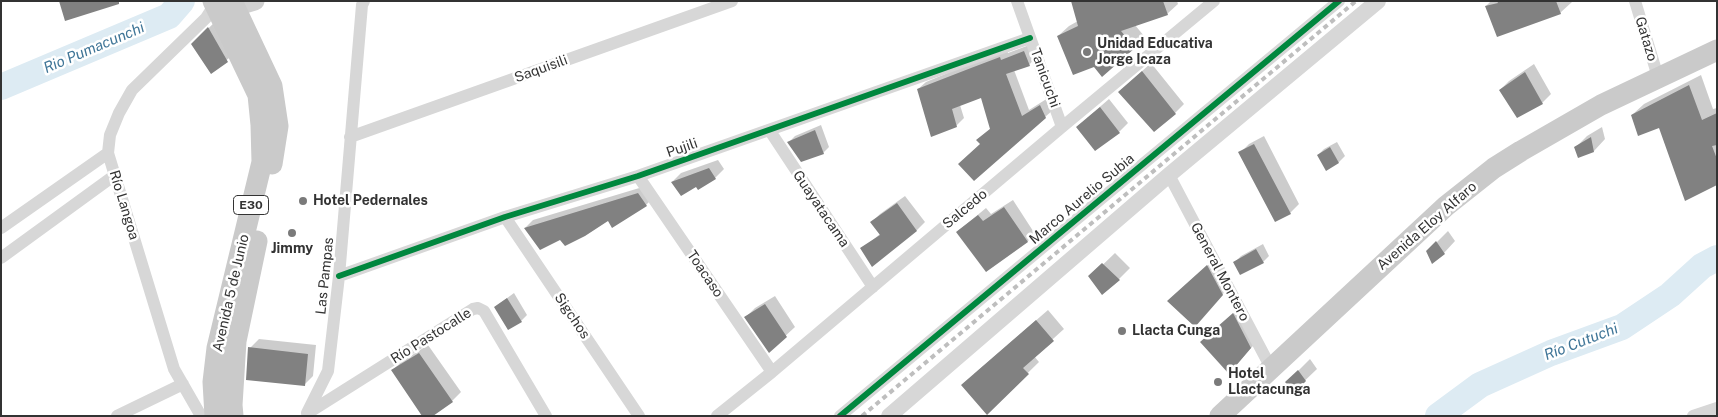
<!DOCTYPE html>
<html>
<head>
<meta charset="utf-8">
<style>
  body { margin:0 }
  #map { position:relative; width:1718px; height:417px; overflow:hidden; background:#fff; font-family:"Public Sans",sans-serif }
  canvas { display:block }
  .frame { position:absolute; inset:0; border:2px solid #333; pointer-events:none }
</style>
</head>
<body>
<div id="map">
<canvas width="1718" height="417"></canvas>
<div class="frame"></div>
</div>
<script>
const context = document.querySelector('canvas').getContext('2d');
context.lineJoin = 'round';
function fill(path, color) {
  context.fillStyle = color;
  context.fill(path, 'evenodd');
}
function shape(rows) {
  const path = new Path2D();
  for (const r of rows) {
    path.moveTo(r[0], r[1]);
    for (let i = 2; i < r.length; i += 2) path.lineTo(r[i], r[i + 1]);
  }
  return path;
}
function strokePath(path, color, width, dash) {
  context.strokeStyle = color;
  context.lineWidth = width;
  context.lineCap = dash ? 'butt' : 'round';
  context.setLineDash(dash || []);
  context.stroke(path);
}
function label(font, color, halo, rows, align = 'center') {
  context.font = font + ' "Public Sans",sans-serif';
  context.lineWidth = 5;
  context.setLineDash([]);
  context.textBaseline = 'middle';
  context.strokeStyle = halo;
  context.fillStyle = color;
  for (const [text, x, y, turn = 0] of rows) {
    context.save();
    context.translate(x, y);
    context.rotate((+turn || 0) * Math.PI / 180);
    context.textAlign = isNaN(turn) ? turn : align;
    if (halo) context.strokeText(text, 0, 0);
    context.fillText(text, 0, 0);
    context.restore();
  }
}
fill(shape([
  [1072,1,1177,1,1178,4,1167,14,1135,25,1144,36,1134,47,1094,66,1058,36,1069,26,1078,21],
  [1491,1,1572,1,1572,2,1560,13,1486,6],
  [215,22,233,55,211,72,192,44],
  [1032,44,1036,57,1029,65,1014,70,1029,110,1048,98,1053,110,1045,117,981,144,977,140,991,128,982,97,960,105,964,118,956,126,918,89,926,82,979,60,1007,50,1008,53],
  [1151,63,1184,104,1175,113,1119,92],
  [1534,64,1551,94,1542,103,1500,90,1509,81],
  [1701,75,1713,109,1717,108,1717,184,1660,127,1632,115,1644,104],
  [1109,99,1128,123,1119,132,1087,118],
  [821,125,829,147,823,153,789,142,795,136],
  [1602,127,1605,139,1594,151,1576,147,1587,136],
  [1264,136,1299,204,1290,213,1240,153,1249,144],
  [1337,142,1345,156,1339,162,1327,169,1318,155,1324,149],
  [718,160,724,169,715,178,696,186,672,182,681,173],
  [646,186,654,197,646,205,560,239,525,228,533,220],
  [905,196,925,222,916,231,862,249,880,234,872,222,880,214],
  [1013,200,1035,234,1027,242,957,232,986,208,991,214],
  [1448,231,1455,241,1444,253,1427,252],
  [1263,244,1269,256,1263,262,1235,262,1241,256],
  [1115,253,1130,268,1119,279,1090,277],
  [1217,257,1231,285,1203,316,1178,292],
  [514,293,527,315,521,321,495,307],
  [775,296,795,327,769,351,746,317,755,308],
  [1242,306,1260,338,1229,373,1211,333],
  [1048,310,1064,329,1034,356,1039,362,987,413,974,374],
  [259,339,316,345,313,376,304,385,250,348],
  [428,345,461,392,452,401,392,371,401,362],
  [1310,359,1317,369,1294,391,1287,382]
]), '#0003');
strokePath(shape([
  [1,87,169,16,182,1],
  [1438,416,1480,385,1551,353,1622,327,1670,295,1702,266,1717,258]
]), '#ddebf3', 26);
fill(shape([
  [59,1,119,1,119,4,65,21],
  [1071,1,1163,1,1168,15,1121,31,1135,48,1102,77,1094,67,1073,75,1057,36,1078,26],
  [1497,1,1556,1,1561,14,1497,37,1485,6,1498,3],
  [208,27,228,62,211,74,191,44],
  [1024,51,1030,66,1006,74,1022,116,1040,105,1046,118,974,181,958,164,980,144,976,140,990,129,981,98,952,109,957,127,931,137,917,89,971,68,1000,57,1001,60],
  [1142,71,1176,114,1154,132,1118,92],
  [1525,72,1543,104,1517,118,1499,90],
  [1689,85,1702,120,1717,113,1717,145,1712,146,1717,159,1717,185,1685,201,1659,128,1638,136,1631,115],
  [1100,107,1120,133,1095,151,1076,127],
  [815,130,824,154,801,162,787,142],
  [1591,137,1594,152,1578,158,1574,147],
  [1254,144,1291,214,1275,222,1238,152],
  [1330,147,1339,163,1326,171,1317,155],
  [709,168,716,179,698,190,696,187,681,196,671,182],
  [638,193,647,206,612,228,608,221,585,236,565,246,560,240,540,250,524,228],
  [897,203,917,231,872,267,860,248,880,235,870,222],
  [1004,207,1028,242,986,272,956,232,978,215,983,221],
  [1436,241,1445,254,1432,264,1426,251],
  [1256,249,1264,263,1240,275,1233,262],
  [1102,263,1120,280,1102,295,1088,276],
  [1207,265,1223,295,1195,327,1167,301],
  [507,298,522,322,508,330,494,307],
  [765,304,787,337,769,353,744,317],
  [1233,313,1251,348,1229,374,1200,342],
  [1036,320,1054,341,1023,368,1029,374,987,415,961,385],
  [248,347,308,354,305,386,246,380],
  [419,353,453,402,433,416,422,416,391,370],
  [1298,370,1306,381,1294,393,1285,382]
]), '#818181');
strokePath(shape([
  [1017,1,1062,127],
  [1635,1,1658,77],
  [770,131,873,287],
  [350,137,732,1],
  [1169,175,1271,368],
  [638,176,772,372],
  [505,217,639,416],
  [1,228,108,153],
  [1,258,115,175],
  [339,276,505,217,638,176,1030,38],
  [307,413,328,371,339,276,362,5,364,1],
  [308,413,473,309,478,308,484,311,546,416],
  [117,416,183,384],
  [201,416,174,369,108,153,110,135,119,113,132,90,206,18,215,4],
  [717,416,772,372,1062,127,1214,1],
  [840,416,1339,1],
  [1693,416,1717,408]
]), '#d7d7d7', 12);
strokePath(shape([
  [889,416,1169,175,1378,1]
]), '#d7d7d7', 16);
strokePath(shape([
  [221,14,235,7,255,1]
]), '#d0d0d0', 19);
strokePath(shape([
  [213,1,258,95,261,125,262,162,217,348,213,382,215,416],
  [232,1,272,86,278,126,272,164],
  [233,416,232,405,236,341,257,241],
  [1220,416,1446,206,1494,168,1521,151,1601,105,1717,50]
]), '#cacaca', 21);
strokePath(shape([
  [862,416,1356,1]
]), '#bebebe', 4, [5, 4]);
strokePath(shape([
  [339,276,505,217,638,176,1030,38],
  [840,416,1339,1]
]), '#00873e', 6);
for (const [x, y, r, color] of [
  [1087,52,5,"#7a7a7a"],
  [303,201,5,"#7a7a7a"],
  [292,233,5,"#7a7a7a"],
  [1122,331,5,"#7a7a7a"],
  [1218,382,5,"#7a7a7a"]
]) {
  const dot = new Path2D();
  dot.arc(x, y, r, 0, 2 * Math.PI);
  context.fillStyle = color;
  context.fill(dot);
  strokePath(dot, '#fff', 2);
}
for (const [x, y, w] of [
  [251,205,35]
]) {
  const box = new Path2D();
  box.roundRect(x - w / 2, y - 9.5, w, 19, 4);
  context.fillStyle = '#fff';
  context.fill(box);
  strokePath(box, '#333', 1);
}
label('bold 12px', '#333', null, [
  ["E30",251,205]
]);
label('14px', '#333', '#fff', [
  ["Gatazo",1646,39,73],
  ["Saquisili",541,69,-20],
  ["Tanicuchi",1045,78,70],
  ["Pujili",682,148,-19],
  ["Marco Aurelio Subia",1082,199,-40],
  ["Río Langoa",124,205,73],
  ["Guayatacama",821,209,56],
  ["Salcedo",965,209,-40],
  ["Avenida Eloy Alfaro",1427,226,-41],
  ["General Montero",1220,272,62],
  ["Toacaso",705,274,56],
  ["Las Pampas",325,276,-84],
  ["Avenida 5 de Junio",231,293,-77],
  ["Sigchos",572,316,56],
  ["Río Pastocalle",431,336,-32]
]);
label('bold 14px', '#333', '#fff', [
  ["Unidad Educativa",1097,44],
  ["Jorge Icaza",1097,60],
  ["Hotel Pedernales",313,201],
  ["Jimmy",292,249,"center"],
  ["Llacta Cunga",1132,331],
  ["Hotel",1228,374],
  ["Llactacunga",1228,390]
], 'left');
label('italic 15px', '#3f7597', '#fff', [
  ["Rio Pumacunchi",94,48,-23],
  ["Río Cutuchi",1581,342,-21]
]);
</script>
</body>
</html>
